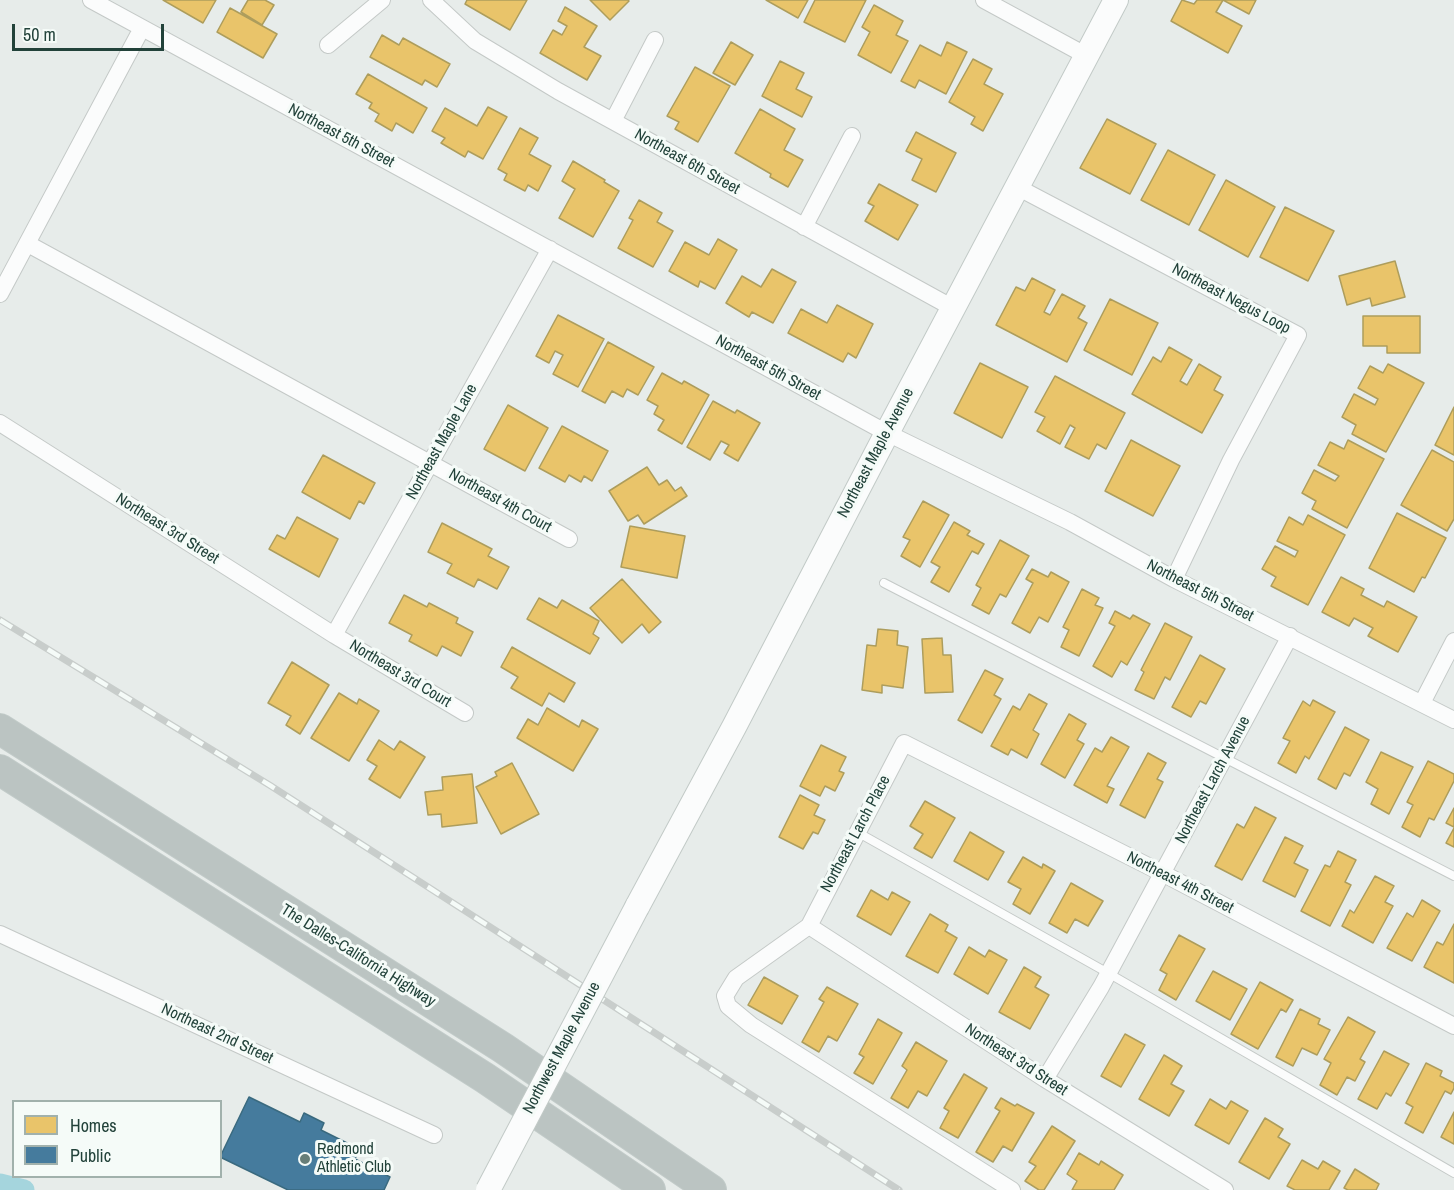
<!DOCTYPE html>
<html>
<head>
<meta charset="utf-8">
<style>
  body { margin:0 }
  #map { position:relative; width:1454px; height:1190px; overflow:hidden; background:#e7ecea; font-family:"Archivo Narrow",sans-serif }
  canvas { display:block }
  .legend { position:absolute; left:12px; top:1100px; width:210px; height:78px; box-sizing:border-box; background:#f5fbf8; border:2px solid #a1b1ac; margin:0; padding:8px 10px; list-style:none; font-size:18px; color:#22423a }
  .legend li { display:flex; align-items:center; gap:12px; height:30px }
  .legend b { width:30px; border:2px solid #a1b1ac }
  .scale { position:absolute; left:12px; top:24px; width:152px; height:27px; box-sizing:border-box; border:3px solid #22423a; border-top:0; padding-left:8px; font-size:18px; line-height:21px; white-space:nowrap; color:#22423a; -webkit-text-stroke:4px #f5fbf8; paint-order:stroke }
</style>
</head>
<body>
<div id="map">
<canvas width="1454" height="1190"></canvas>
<ul class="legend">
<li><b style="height:16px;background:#e9c46a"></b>Homes</li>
<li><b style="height:16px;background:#457b9d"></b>Public</li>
</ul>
<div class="scale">50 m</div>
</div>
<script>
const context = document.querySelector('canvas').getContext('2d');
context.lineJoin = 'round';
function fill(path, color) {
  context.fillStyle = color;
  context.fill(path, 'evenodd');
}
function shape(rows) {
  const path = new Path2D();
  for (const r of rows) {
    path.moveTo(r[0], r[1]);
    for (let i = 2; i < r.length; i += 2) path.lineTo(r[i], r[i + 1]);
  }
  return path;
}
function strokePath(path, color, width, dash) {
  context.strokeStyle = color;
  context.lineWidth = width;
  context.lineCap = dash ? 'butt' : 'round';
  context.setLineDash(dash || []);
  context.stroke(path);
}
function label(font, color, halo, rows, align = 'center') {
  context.font = font + ' "Archivo Narrow",sans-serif';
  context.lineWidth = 6;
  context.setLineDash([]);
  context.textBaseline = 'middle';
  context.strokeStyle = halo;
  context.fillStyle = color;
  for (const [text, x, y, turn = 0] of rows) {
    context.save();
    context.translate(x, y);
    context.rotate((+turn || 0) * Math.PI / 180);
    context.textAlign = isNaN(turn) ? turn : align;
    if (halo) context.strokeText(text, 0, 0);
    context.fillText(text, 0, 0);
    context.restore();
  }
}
const homes = shape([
  [163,0,216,0,203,23,163,0],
  [248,0,265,0,274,5,262,25,241,12,248,0],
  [467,0,527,0,510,30,465,4,467,0],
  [590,0,628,0,629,1,610,20,590,0],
  [766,0,808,0,798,18,766,0],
  [815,0,866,0,845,42,804,22,815,0],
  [1182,0,1194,4,1197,0,1256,0,1249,14,1223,0,1216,12,1242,26,1228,53,1171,21,1182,0],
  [874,5,903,21,896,35,908,41,891,73,858,55,870,32,862,27,874,5],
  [565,7,597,26,584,47,601,56,587,80,540,53,553,30,562,35,567,26,558,21,565,7],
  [230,8,277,34,263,58,217,32,230,8],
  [382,35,399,45,403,38,450,64,437,87,425,80,422,85,370,57,382,35],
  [731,42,753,55,735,85,713,73,731,42],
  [947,42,967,52,946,94,919,80,915,88,901,81,920,45,941,56,947,42],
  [973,59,992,69,984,84,1003,94,983,131,971,124,975,117,949,102,973,59],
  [780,61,804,73,796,89,812,97,802,117,762,96,780,61],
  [695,67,730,86,698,142,675,129,679,122,667,116,695,67],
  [368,74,427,108,413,133,396,123,392,131,375,121,379,114,369,108,372,103,356,94,368,74],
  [488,107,507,117,483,159,468,151,465,157,441,143,445,138,432,131,445,108,477,126,488,107],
  [760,109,795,129,784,150,803,160,788,187,770,177,771,174,735,153,760,109],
  [1107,119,1156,144,1130,194,1080,168,1107,119],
  [520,128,538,138,529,154,551,166,538,191,528,185,525,191,504,180,507,174,498,169,520,128],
  [916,132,956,153,936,192,912,180,922,159,906,151,916,132],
  [1168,150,1215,175,1189,225,1141,200,1168,150],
  [573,161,605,180,604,182,619,191,593,237,559,218,575,189,562,181,573,161],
  [1226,180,1275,207,1248,257,1199,230,1226,180],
  [879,184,918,205,898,240,865,221,874,206,868,203,879,184],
  [639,200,662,213,657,222,673,231,653,267,618,248,633,220,629,218,639,200],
  [1285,207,1334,231,1308,281,1260,257,1285,207],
  [718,239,737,250,715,289,700,281,698,287,669,271,685,242,709,255,718,239],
  [1395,261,1405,297,1372,306,1370,298,1347,305,1339,276,1395,261],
  [772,269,796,282,773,323,752,312,749,317,726,303,742,276,761,287,772,269],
  [1032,278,1055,290,1044,312,1050,315,1062,294,1085,306,1078,318,1087,323,1067,362,996,325,1016,287,1025,291,1032,278],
  [1110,299,1158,323,1132,375,1084,350,1110,299],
  [837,305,873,324,856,358,848,353,843,362,788,333,801,309,827,323,837,305],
  [558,315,604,339,578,387,553,374,563,355,555,351,549,363,536,356,558,315],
  [1363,316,1420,316,1420,353,1387,353,1387,346,1363,346,1363,316],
  [608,342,654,367,638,395,627,389,623,397,612,391,605,403,582,391,608,342],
  [1169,347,1192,360,1180,381,1187,385,1199,364,1221,377,1214,390,1223,395,1202,433,1132,394,1153,357,1161,362,1169,347],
  [980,363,1028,387,1002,438,954,413,980,363],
  [1388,364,1424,383,1386,452,1352,434,1356,425,1342,417,1354,394,1375,405,1378,399,1358,388,1370,366,1383,373,1388,364],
  [662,373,682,384,684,381,709,395,682,444,658,430,664,420,654,414,658,406,647,400,662,373],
  [1055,376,1125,413,1106,449,1097,444,1089,459,1065,447,1075,428,1070,425,1060,444,1037,431,1045,417,1035,412,1055,376],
  [713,401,735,413,737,410,760,423,738,461,724,453,729,445,721,441,710,460,687,447,713,401],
  [508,405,548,428,525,471,484,449,508,405],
  [1454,407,1454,455,1435,445,1454,407],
  [562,426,608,451,592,481,584,476,581,482,569,475,565,482,539,468,562,426],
  [1131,440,1180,466,1153,516,1105,491,1131,440],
  [1348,440,1384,459,1347,528,1312,509,1316,501,1302,493,1314,470,1335,481,1339,476,1318,465,1330,442,1344,449,1348,440],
  [1432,450,1454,462,1454,519,1447,531,1401,505,1432,450],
  [323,455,375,483,364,504,359,501,350,519,302,492,323,455],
  [647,467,659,485,667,480,675,491,681,487,687,496,644,524,638,515,628,521,609,491,647,467],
  [923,501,949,515,920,567,901,556,910,540,903,537,923,501],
  [1397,513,1446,538,1425,578,1422,577,1414,592,1369,568,1397,513],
  [1308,515,1345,535,1308,605,1271,586,1276,577,1262,569,1275,546,1295,557,1298,551,1277,541,1289,517,1303,525,1308,515],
  [297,517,338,539,319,577,269,549,277,535,285,539,297,517],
  [954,522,970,531,967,535,984,544,978,554,972,551,949,592,931,582,940,567,931,562,954,522],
  [442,523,492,549,488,556,509,567,497,589,478,579,474,587,447,573,452,564,428,552,442,523],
  [630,526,685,536,677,578,621,567,630,526],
  [1000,540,1029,556,1006,597,1000,594,989,614,972,605,981,588,976,585,1000,540],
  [1032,569,1048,577,1051,572,1069,582,1048,622,1039,617,1030,633,1012,623,1033,583,1026,579,1032,569],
  [1341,577,1364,589,1361,595,1384,607,1387,601,1417,617,1398,652,1368,636,1373,628,1354,618,1349,626,1322,612,1341,577],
  [622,579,661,622,649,633,642,624,622,643,590,608,622,579],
  [1082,589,1099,598,1095,605,1103,608,1079,656,1061,647,1069,630,1063,627,1082,589],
  [404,595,427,607,429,603,458,618,456,623,473,632,461,656,442,646,437,656,409,641,412,635,389,623,404,595],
  [539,598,557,608,562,600,599,621,593,634,599,638,590,654,527,619,539,598],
  [1115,611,1130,619,1133,615,1150,624,1127,665,1121,661,1112,677,1093,666,1115,626,1109,623,1115,611],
  [1165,623,1192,637,1170,680,1165,677,1154,699,1135,690,1144,672,1141,670,1165,623],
  [878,629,898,631,897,645,908,647,903,688,882,685,882,693,862,690,867,645,876,646,878,629],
  [942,638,943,655,951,655,953,692,925,693,922,639,942,638],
  [512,647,575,683,564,702,549,693,542,706,511,688,518,677,501,667,512,647],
  [1200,655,1225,669,1206,704,1200,701,1191,717,1172,707,1200,655],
  [292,662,329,685,300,734,286,725,291,716,268,703,292,662],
  [985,670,1003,679,994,695,1001,699,982,733,958,720,985,670],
  [339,693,357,704,359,699,379,711,349,761,311,738,339,693],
  [1029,694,1047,704,1033,730,1039,734,1027,758,1011,749,1008,755,991,746,1013,706,1020,710,1029,694],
  [1313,700,1335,712,1309,759,1305,756,1296,773,1278,763,1290,741,1283,738,1303,701,1310,706,1313,700],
  [547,708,579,727,582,720,598,729,573,771,517,738,528,719,538,725,547,708],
  [1069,714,1086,724,1077,740,1084,744,1065,778,1041,764,1069,714],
  [1345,727,1369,740,1350,776,1344,773,1336,789,1318,779,1345,727],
  [1111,737,1129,747,1107,786,1114,789,1107,803,1074,785,1095,748,1102,752,1111,737],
  [379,740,394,750,400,741,425,757,400,798,369,779,377,766,367,760,379,740],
  [821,745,846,757,839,771,844,773,835,791,825,786,820,796,800,786,821,745],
  [1381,752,1413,767,1389,814,1371,804,1378,789,1366,782,1381,752],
  [1148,753,1166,763,1157,779,1163,782,1145,818,1120,805,1148,753],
  [1428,761,1454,774,1454,781,1434,820,1429,818,1420,837,1402,827,1413,805,1407,802,1428,761],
  [512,763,539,814,501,834,476,787,497,776,495,772,512,763],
  [472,774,477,823,442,827,441,814,428,815,425,792,443,790,442,777,472,774],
  [800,795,819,805,814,815,825,820,818,834,813,832,803,849,779,837,800,795],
  [925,801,955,818,932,858,914,848,923,834,910,826,925,801],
  [1255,807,1276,818,1242,880,1215,866,1237,824,1244,828,1255,807],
  [1454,808,1454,827,1446,823,1454,808],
  [1454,828,1454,847,1446,843,1454,828],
  [970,832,1004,852,988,880,954,861,970,832],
  [1285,837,1303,846,1294,863,1308,870,1295,897,1263,881,1285,837],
  [1338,851,1356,860,1345,882,1351,885,1330,926,1301,911,1325,865,1330,867,1338,851],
  [1023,857,1042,868,1043,864,1055,871,1030,914,1013,904,1021,889,1008,882,1023,857],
  [1375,876,1394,886,1385,902,1393,906,1373,943,1342,926,1350,910,1354,913,1375,876],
  [1071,883,1103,901,1088,926,1075,919,1067,933,1049,923,1071,883],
  [871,890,888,900,892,892,910,902,891,935,857,916,871,890],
  [1422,900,1440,911,1412,961,1387,948,1407,913,1413,917,1422,900],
  [930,914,948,925,945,931,957,938,938,973,906,956,930,914],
  [1454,924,1454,983,1424,967,1437,942,1443,945,1454,924],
  [1179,935,1205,949,1176,1000,1159,990,1167,974,1160,970,1179,935],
  [969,947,985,957,989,950,1007,960,988,994,954,974,969,947],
  [1024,967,1041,977,1035,987,1049,995,1030,1029,999,1012,1024,967],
  [1213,971,1247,989,1230,1020,1196,1001,1213,971],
  [764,977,798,996,782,1024,748,1005,764,977],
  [1260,982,1293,1000,1286,1012,1281,1009,1258,1049,1231,1034,1260,982],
  [827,987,858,1004,837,1041,828,1036,819,1052,802,1042,824,1002,819,999,827,987],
  [1300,1009,1320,1019,1318,1024,1330,1030,1317,1055,1302,1048,1293,1066,1276,1057,1300,1009],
  [1348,1017,1375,1032,1360,1059,1365,1062,1355,1081,1347,1077,1337,1095,1320,1085,1331,1063,1324,1059,1348,1017],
  [878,1019,902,1033,873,1084,854,1073,864,1057,859,1054,878,1019],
  [1125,1034,1145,1045,1121,1087,1101,1076,1125,1034],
  [916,1042,947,1061,927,1096,918,1091,908,1108,891,1098,907,1070,902,1066,916,1042],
  [1384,1051,1409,1064,1391,1096,1386,1093,1377,1109,1358,1099,1384,1051],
  [1164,1055,1182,1066,1171,1084,1184,1091,1169,1116,1139,1099,1164,1055],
  [1426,1063,1442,1071,1440,1076,1454,1083,1454,1088,1451,1094,1445,1091,1423,1133,1405,1123,1413,1107,1406,1103,1426,1063],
  [964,1074,987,1088,958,1138,940,1128,949,1111,944,1108,964,1074],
  [1001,1098,1015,1106,1017,1104,1034,1113,1012,1151,1003,1146,993,1162,976,1152,1000,1111,995,1108,1001,1098],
  [1210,1099,1226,1109,1231,1101,1248,1111,1229,1144,1195,1125,1210,1099],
  [1454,1112,1454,1144,1441,1137,1454,1112],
  [1265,1118,1283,1129,1278,1137,1290,1144,1269,1179,1239,1162,1265,1118],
  [1052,1126,1075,1141,1044,1190,1039,1190,1025,1181,1036,1166,1029,1162,1052,1126],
  [1079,1153,1099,1165,1101,1161,1123,1175,1114,1190,1072,1190,1077,1181,1067,1174,1079,1153],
  [1302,1160,1318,1169,1323,1161,1340,1171,1329,1190,1295,1190,1287,1186,1302,1160],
  [1355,1169,1379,1184,1376,1190,1348,1190,1344,1188,1355,1169]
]);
fill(homes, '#e9c46a');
strokePath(homes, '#ad9d5c', 1.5);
const public = shape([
  [249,1097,300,1122,304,1113,324,1123,321,1130,359,1149,355,1159,390,1177,384,1190,288,1190,220,1157,249,1097]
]);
fill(public, '#457b9d');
strokePath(public, '#3a6a7f', 1.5);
strokePath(shape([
  [0,1184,24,1190]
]), '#a5d5dd', 21);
const lane = shape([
  [884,583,1454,876],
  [857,832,1108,973,1454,1173]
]);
const street = shape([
  [91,0,887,433,1070,522,1174,579,1454,720],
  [431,0,475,41,558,91,953,308],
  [984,0,1087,56],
  [328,45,382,0],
  [613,121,655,40],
  [1017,187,1298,335,1231,460,1174,579],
  [804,227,852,136],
  [28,244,569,539],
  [0,294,142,28],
  [0,423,334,635,465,713],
  [334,635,550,249],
  [1422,703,1454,641],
  [809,926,1045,1079,1225,1190],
  [0,934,434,1135],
  [1045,1079,1101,987,1290,636],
  [1012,1190,751,1025,728,1006,725,996,736,978,809,926,904,743,1162,873,1454,1026]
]);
const secondary = shape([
  [637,907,734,727,887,433,1116,0]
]);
const highway = shape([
  [0,729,503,1048,711,1190],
  [0,770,485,1078,650,1190]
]);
strokePath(lane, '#c4c9c7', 10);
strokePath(street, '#c4c9c7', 18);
strokePath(secondary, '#c2cac7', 26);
strokePath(highway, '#c2cbc9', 32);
strokePath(lane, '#fbfcfc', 8);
strokePath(street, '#fbfcfc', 16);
strokePath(secondary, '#fbfcfc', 24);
strokePath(highway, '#bbc4c2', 30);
const rail = shape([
  [0,620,271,786,899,1190]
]);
strokePath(rail, '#c8cdcb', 7);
strokePath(rail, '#f5fbf8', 4.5, [14]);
const secondaryBridge = shape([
  [488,1190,637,907]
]);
strokePath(secondaryBridge, '#c2cac7', 26, []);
strokePath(secondaryBridge, '#fbfcfc', 24);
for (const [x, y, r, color] of [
  [305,1159,6,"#677e78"]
]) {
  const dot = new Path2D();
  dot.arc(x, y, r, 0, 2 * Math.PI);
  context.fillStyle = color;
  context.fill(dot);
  strokePath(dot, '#f5fbf8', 2);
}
label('16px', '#22423a', '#f5fbf8', [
  ["Northeast 5th Street",341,136,28],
  ["Northeast 6th Street",687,162,29],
  ["Northeast Negus Loop",1231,299,28],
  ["Northeast 5th Street",768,368,29],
  ["Northeast Maple Lane",442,442,-61],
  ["Northeast Maple Avenue",876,453,-62],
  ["Northeast 4th Court",500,501,29],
  ["Northeast 3rd Street",167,529,32],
  ["Northeast 5th Street",1200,591,27],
  ["Northeast 3rd Court",400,674,31],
  ["Northeast Larch Avenue",1213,780,-62],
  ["Northeast Larch Place",856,834,-62],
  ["Northeast 4th Street",1180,883,27],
  ["The Dalles-California Highway",358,956,32],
  ["Northeast 2nd Street",217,1034,25],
  ["Northwest Maple Avenue",562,1048,-62],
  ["Northeast 3rd Street",1016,1060,33]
]);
label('16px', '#22423a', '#f5fbf8', [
  ["Redmond",317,1150],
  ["Athletic Club",317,1168]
], 'left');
</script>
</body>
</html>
